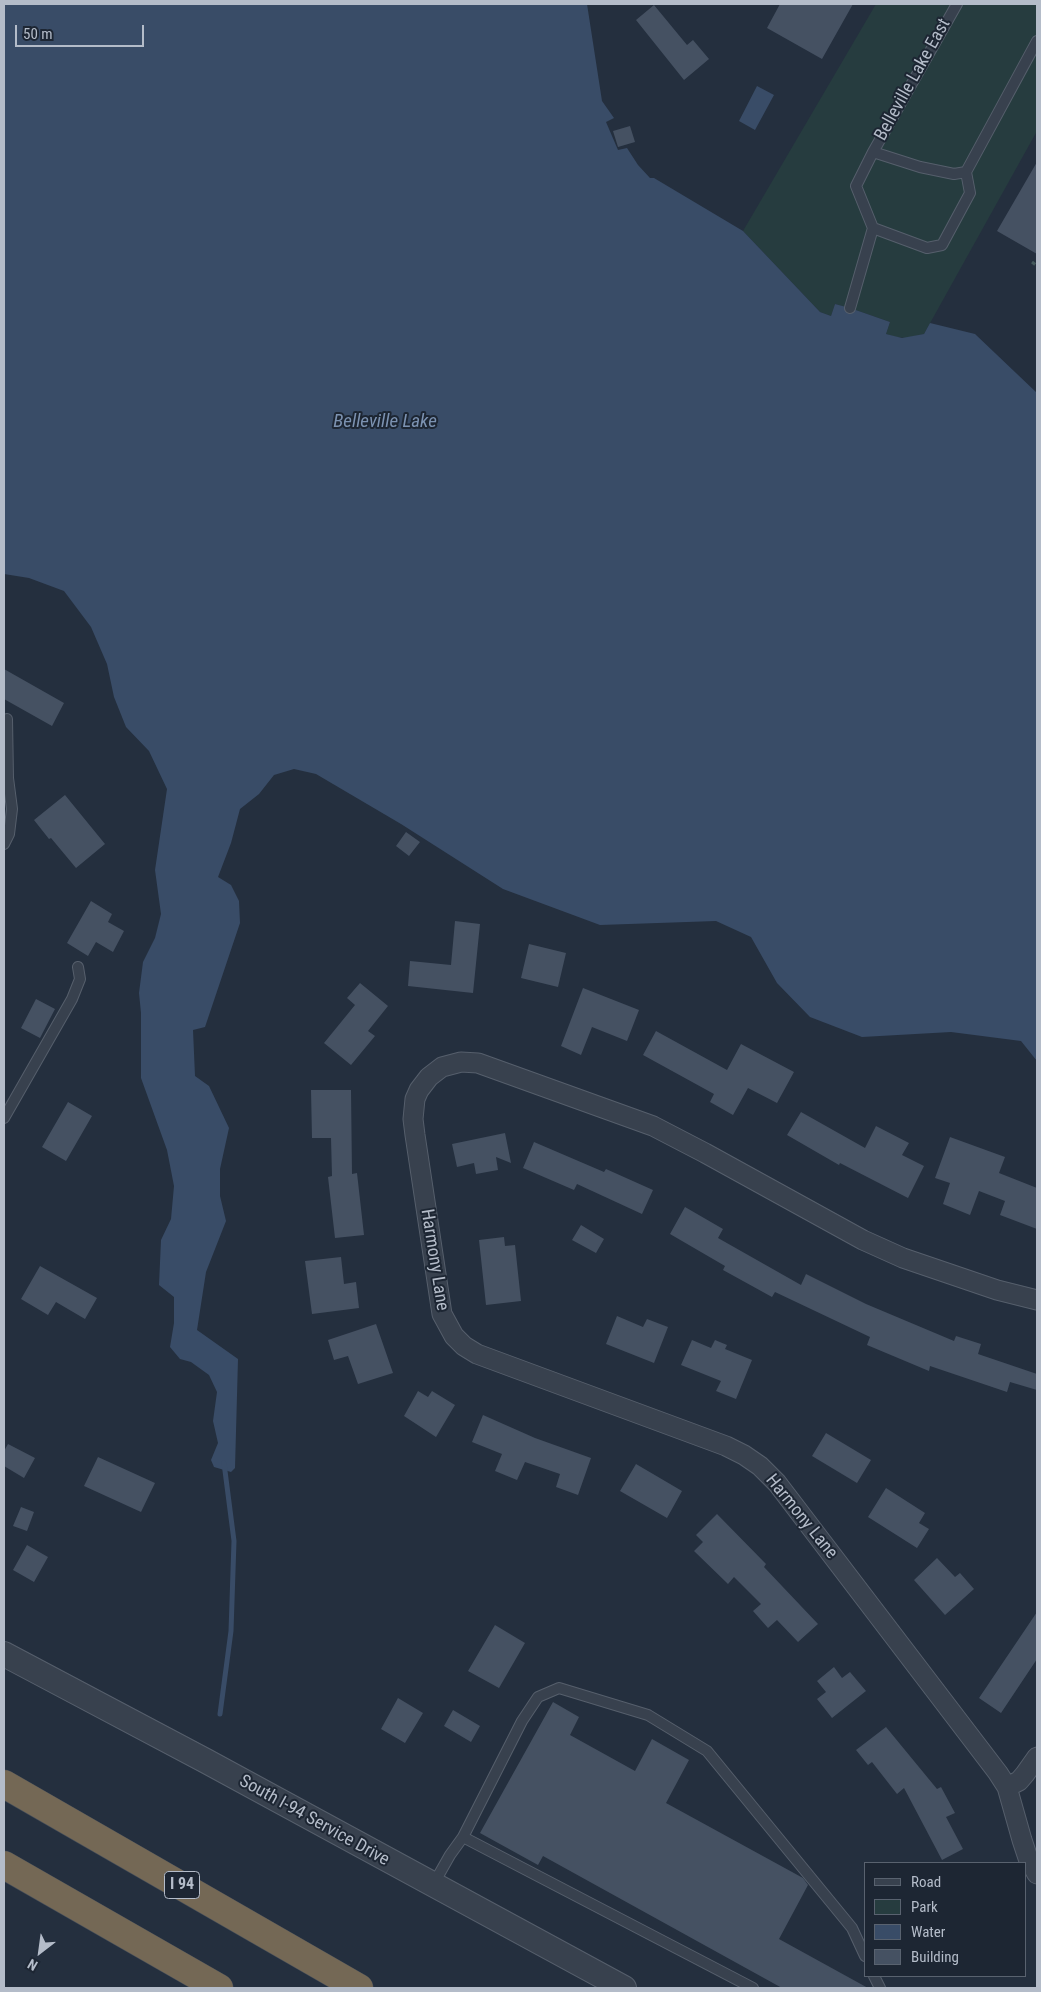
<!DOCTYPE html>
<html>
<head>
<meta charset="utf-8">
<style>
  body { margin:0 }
  #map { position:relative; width:1041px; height:1992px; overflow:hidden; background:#242f3e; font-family:"Roboto Condensed",sans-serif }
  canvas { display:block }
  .frame { position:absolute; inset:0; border:5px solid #b4bcc9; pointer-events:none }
  .legend { position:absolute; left:864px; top:1862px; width:162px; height:115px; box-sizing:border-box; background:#1d2633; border:1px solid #59626f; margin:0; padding:6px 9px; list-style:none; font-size:15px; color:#b4bcc9 }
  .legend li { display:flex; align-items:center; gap:10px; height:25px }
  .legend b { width:25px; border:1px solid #59626f }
  .north { position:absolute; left:15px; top:1927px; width:50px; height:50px; -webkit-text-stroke:4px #1d2633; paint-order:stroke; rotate:210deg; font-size:14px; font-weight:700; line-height:20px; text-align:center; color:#b4bcc9 }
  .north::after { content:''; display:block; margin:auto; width:18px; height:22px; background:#b4bcc9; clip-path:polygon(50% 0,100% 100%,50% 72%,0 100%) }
  .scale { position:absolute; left:15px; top:25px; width:129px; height:22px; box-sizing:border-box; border:2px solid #b4bcc9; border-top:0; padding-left:6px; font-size:15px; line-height:18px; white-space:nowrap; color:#b4bcc9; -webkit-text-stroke:4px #1d2633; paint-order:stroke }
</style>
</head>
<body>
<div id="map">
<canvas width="1041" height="1992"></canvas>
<div class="frame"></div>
<ul class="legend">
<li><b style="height:6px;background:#38414e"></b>Road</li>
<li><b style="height:14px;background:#263c3f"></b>Park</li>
<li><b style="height:14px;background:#394c67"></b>Water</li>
<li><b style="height:14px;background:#455162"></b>Building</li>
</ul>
<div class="north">N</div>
<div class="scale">50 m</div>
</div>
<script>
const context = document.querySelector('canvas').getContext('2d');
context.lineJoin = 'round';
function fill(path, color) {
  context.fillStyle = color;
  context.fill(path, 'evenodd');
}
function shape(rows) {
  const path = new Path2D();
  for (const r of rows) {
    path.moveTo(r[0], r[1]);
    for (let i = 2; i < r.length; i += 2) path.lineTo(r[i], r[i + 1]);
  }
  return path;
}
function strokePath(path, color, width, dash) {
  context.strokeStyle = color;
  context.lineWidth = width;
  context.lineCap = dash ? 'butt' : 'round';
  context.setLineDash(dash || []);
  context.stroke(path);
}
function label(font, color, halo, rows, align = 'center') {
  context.font = font + ' "Roboto Condensed",sans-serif';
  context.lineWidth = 4;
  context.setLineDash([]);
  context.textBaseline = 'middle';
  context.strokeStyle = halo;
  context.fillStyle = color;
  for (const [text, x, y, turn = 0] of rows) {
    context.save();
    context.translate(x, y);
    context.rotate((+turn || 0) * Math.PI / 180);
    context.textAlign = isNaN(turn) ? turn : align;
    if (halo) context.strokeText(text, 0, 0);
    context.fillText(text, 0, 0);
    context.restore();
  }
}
fill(shape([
  [876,4,1037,4,1037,131,924,334,907,338,896,337,886,334,890,322,850,308,835,304,831,316,820,312,743,231]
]), '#263c3f');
fill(shape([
  [4,4,587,4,602,101,614,118,606,122,618,150,627,148,638,165,650,178,654,178,743,231,820,312,831,316,835,304,850,308,890,322,886,334,902,338,924,334,930,323,975,334,1037,393,1037,1061,1021,1041,951,1032,862,1037,810,1017,777,983,751,937,716,921,600,925,503,889,401,824,316,774,294,769,274,775,259,794,240,809,231,843,218,877,231,885,239,901,240,923,205,1027,193,1030,195,1076,209,1086,229,1128,220,1169,220,1196,226,1221,206,1272,197,1330,238,1359,235,1468,231,1472,214,1467,211,1460,218,1443,213,1421,217,1392,209,1375,191,1362,180,1359,170,1347,174,1323,174,1297,159,1285,161,1240,171,1219,174,1186,167,1150,141,1078,141,1013,139,993,143,962,155,938,161,914,155,870,167,789,149,751,126,727,114,697,107,664,91,627,64,591,29,578,4,574],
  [757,86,774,95,755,130,739,121]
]), '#394c67');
strokePath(shape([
  [220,1714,231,1631,234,1541,224,1463]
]), '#394c67', 5);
fill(shape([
  [780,4,853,4,822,59,767,28],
  [654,5,687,45,693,40,709,59,684,80,636,20],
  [630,126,635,142,618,147,613,131],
  [1037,162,1037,254,997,231],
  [4,669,64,703,52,726,4,699],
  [65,795,105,844,76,868,51,838,49,839,34,820],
  [406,832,420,842,409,856,396,846],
  [91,901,112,914,108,922,124,931,113,952,96,942,88,956,67,943],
  [455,921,480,924,473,993,408,986,410,961,451,965],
  [529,944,566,953,558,987,521,978],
  [360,983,388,1006,368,1031,375,1036,351,1065,324,1043,355,1005,347,998],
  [583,988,639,1010,627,1041,592,1027,581,1055,561,1046],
  [36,999,55,1009,40,1038,21,1028],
  [656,1031,727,1070,741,1044,794,1072,777,1103,748,1088,733,1115,710,1102,714,1094,643,1055],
  [311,1090,351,1090,352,1174,357,1173,364,1235,335,1238,328,1177,332,1176,331,1138,312,1138],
  [68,1102,92,1116,66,1161,42,1147],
  [801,1112,865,1148,876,1126,909,1143,902,1155,924,1166,908,1198,840,1163,839,1165,787,1135],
  [505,1133,511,1163,496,1157,498,1170,476,1174,474,1163,457,1167,452,1144],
  [950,1137,1005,1157,999,1173,1037,1188,1037,1229,1000,1215,1005,1201,979,1191,970,1215,943,1204,950,1183,935,1178],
  [534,1142,604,1172,606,1169,653,1190,642,1214,577,1184,574,1190,523,1168],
  [685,1207,723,1229,718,1238,801,1285,806,1274,866,1304,954,1341,956,1336,981,1344,978,1354,1037,1374,1037,1390,1010,1382,1007,1392,930,1366,929,1371,867,1345,870,1337,775,1292,772,1297,723,1270,725,1266,670,1234],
  [581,1225,604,1239,596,1253,572,1240],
  [504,1237,505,1246,515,1245,521,1301,486,1305,479,1240],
  [341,1257,344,1284,356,1282,359,1308,312,1314,305,1261],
  [40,1266,97,1298,85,1319,56,1302,48,1315,21,1299],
  [617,1316,643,1327,647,1319,668,1327,654,1363,606,1344],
  [376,1324,393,1373,358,1384,348,1356,334,1360,328,1340],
  [692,1340,711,1348,715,1340,727,1345,725,1349,752,1360,736,1399,716,1391,721,1381,681,1365],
  [418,1391,428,1397,432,1391,455,1405,436,1437,404,1416],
  [483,1415,535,1438,591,1458,578,1495,556,1487,560,1474,525,1462,517,1480,495,1471,502,1454,472,1442],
  [826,1433,871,1460,857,1483,812,1456],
  [8,1444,35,1458,24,1478,4,1466,4,1451],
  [98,1457,155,1483,141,1512,84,1486],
  [636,1464,682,1491,667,1518,620,1491],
  [886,1488,925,1513,919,1523,929,1529,917,1548,868,1517],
  [21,1507,34,1512,27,1531,13,1526],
  [717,1514,766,1564,764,1567,818,1624,798,1642,777,1620,768,1628,753,1611,761,1604,734,1577,728,1584,694,1551,703,1542,696,1535],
  [27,1545,48,1557,34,1582,13,1570],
  [937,1558,955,1577,960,1573,974,1589,945,1615,914,1580],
  [1037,1612,1037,1659,1001,1713,979,1698],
  [495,1625,525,1643,499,1688,468,1671],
  [834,1667,842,1678,850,1672,866,1691,832,1718,817,1699,826,1692,817,1681],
  [398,1698,423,1713,405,1743,381,1729],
  [553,1702,579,1717,570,1735,635,1771,652,1739,689,1760,666,1803,803,1878,808,1885,779,1939,868,1988,782,1988,543,1856,538,1865,480,1833],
  [453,1710,480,1726,471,1742,444,1726],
  [886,1727,937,1789,941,1787,955,1813,946,1817,963,1849,942,1860,904,1788,897,1794,872,1762,868,1765,856,1750]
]), '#455162');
const service = shape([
  [957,4,873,152,920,167,954,174,966,172,1037,41],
  [873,152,856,186,873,228,927,248,942,245,970,193,966,172],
  [850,308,873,228],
  [4,844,9,834,12,809,8,778,7,719],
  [4,1118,72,999,80,979,78,967],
  [463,1837,522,1721,538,1697,559,1688,648,1715,707,1751,852,1928,865,1956],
  [433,1885,450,1855,463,1837,753,1988],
  [874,1976,880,1988]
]);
const minor = shape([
  [1037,1300,997,1290,903,1258,863,1240,705,1153,653,1126,478,1063,461,1062,442,1067,429,1077,419,1090,415,1099,413,1119,415,1135,442,1314,454,1336,464,1346,477,1354,726,1446,744,1455,760,1466,777,1483,998,1773,1007,1787,1022,1840,1028,1858,1037,1874],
  [1007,1787,1019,1781,1025,1774,1037,1757]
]);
const tertiary = shape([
  [4,1654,206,1761,624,1988]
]);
const motorway = shape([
  [4,1784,359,1988],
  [4,1865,219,1988]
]);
strokePath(service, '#565f6c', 12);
strokePath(minor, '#565f6c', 21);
strokePath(tertiary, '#565f6c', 26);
strokePath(motorway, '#434c59', 29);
strokePath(shape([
  [1032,262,1037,266]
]), '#44595c', 3, [4, 4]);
strokePath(service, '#38414e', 10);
strokePath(minor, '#38414e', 19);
strokePath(tertiary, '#38414e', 24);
strokePath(motorway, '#746855', 28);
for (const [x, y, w] of [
  [182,1885,35]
]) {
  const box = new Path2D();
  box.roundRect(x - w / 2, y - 13.5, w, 27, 4);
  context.fillStyle = '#1d2633';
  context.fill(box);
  strokePath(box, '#b4bcc9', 1);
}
label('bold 16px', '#b4bcc9', null, [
  ["I 94",182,1885]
]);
label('18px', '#b4bcc9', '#1d2633', [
  ["Belleville Lake East",913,80,-61],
  ["Harmony Lane",434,1260,81],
  ["Harmony Lane",801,1517,51],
  ["South I-94 Service Drive",314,1821,29]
]);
label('italic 19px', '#7c92b1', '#1d2633', [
  ["Belleville Lake",385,422]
]);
</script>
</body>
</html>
